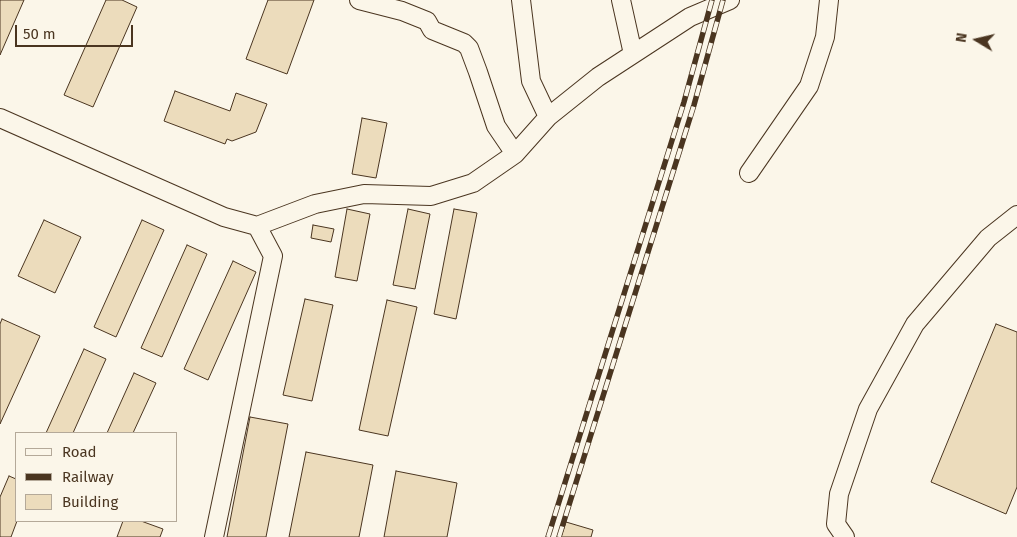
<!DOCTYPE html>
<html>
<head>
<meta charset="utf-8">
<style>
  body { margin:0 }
  #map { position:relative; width:1017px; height:537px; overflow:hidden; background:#fbf6e9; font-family:"Fira Sans",sans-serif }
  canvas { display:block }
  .legend { position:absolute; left:15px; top:432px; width:162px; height:90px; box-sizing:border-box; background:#fbf6e9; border:1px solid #b4a999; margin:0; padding:6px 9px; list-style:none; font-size:15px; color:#4a3520 }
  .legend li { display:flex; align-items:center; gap:10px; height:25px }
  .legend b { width:25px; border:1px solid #b4a999 }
  .north { position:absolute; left:952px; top:15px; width:50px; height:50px; -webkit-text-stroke:4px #fbf6e9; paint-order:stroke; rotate:279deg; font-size:14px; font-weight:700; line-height:20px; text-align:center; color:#4a3520 }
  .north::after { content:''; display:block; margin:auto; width:18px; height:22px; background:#4a3520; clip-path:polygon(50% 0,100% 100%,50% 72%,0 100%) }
  .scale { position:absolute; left:15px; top:25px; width:118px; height:22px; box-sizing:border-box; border:2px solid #4a3520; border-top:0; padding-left:6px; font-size:15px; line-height:18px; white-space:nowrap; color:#4a3520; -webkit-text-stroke:4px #fbf6e9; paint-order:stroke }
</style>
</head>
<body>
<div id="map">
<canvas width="1017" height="537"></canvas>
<ul class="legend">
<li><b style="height:6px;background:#fbf6e9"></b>Road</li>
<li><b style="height:6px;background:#4a3520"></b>Railway</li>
<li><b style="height:14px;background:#ecdcbc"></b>Building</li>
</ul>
<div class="north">N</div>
<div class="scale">50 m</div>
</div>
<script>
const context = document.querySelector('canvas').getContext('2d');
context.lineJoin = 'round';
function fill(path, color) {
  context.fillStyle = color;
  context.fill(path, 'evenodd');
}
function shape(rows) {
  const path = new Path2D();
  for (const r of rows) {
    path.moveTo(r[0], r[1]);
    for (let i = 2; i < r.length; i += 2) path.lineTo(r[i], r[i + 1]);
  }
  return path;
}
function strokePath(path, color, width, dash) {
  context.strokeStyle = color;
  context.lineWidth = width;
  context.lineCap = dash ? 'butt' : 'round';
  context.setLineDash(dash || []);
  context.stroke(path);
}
const building = shape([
  [0,0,24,0,0,55,0,0],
  [106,0,122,0,137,7,93,107,64,95,106,0],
  [268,0,314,0,287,74,246,59,268,0],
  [175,91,230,111,236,93,267,104,256,132,232,141,227,139,225,144,164,121,175,91],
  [362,118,387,123,376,178,352,174,362,118],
  [347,209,370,214,357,281,335,277,347,209],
  [408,209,430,214,415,289,393,285,408,209],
  [454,209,477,213,456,319,434,314,454,209],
  [44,220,81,237,55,293,18,276,44,220],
  [142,220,164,230,116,337,94,327,142,220],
  [313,225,334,229,331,242,311,238,313,225],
  [187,245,207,254,162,357,141,348,187,245],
  [233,261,256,272,208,380,184,369,233,261],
  [305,299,333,305,312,401,283,395,305,299],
  [387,300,417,307,388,436,359,430,387,300],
  [2,319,40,336,0,424,0,324,2,319],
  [996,324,1017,332,1017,487,1006,514,931,482,996,324],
  [84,349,106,359,73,433,46,433,84,349],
  [134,373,156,383,133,433,107,433,134,373],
  [250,417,288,424,266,537,227,537,250,417],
  [306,452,373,465,359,537,289,537,306,452],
  [396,471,457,483,447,537,384,537,396,471],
  [9,476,16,479,17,521,11,537,0,537,0,497,9,476],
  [123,521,141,521,163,529,160,537,117,537,123,521],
  [566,522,593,530,591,537,561,537,566,522]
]);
fill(building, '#ecdcbc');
strokePath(building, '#4a3520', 1);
const minor = shape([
  [359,0,402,11,427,21,432,30,464,43,469,48,478,72,496,126,515,154],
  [521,0,531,81,548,117],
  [621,0,633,54],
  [0,118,224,217,257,226,315,204,364,194,431,196,473,183,515,154,548,117,598,77,690,17,730,0],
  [749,173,809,86,825,37,829,0],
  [214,537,273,256,257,226],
  [845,537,836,524,839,494,868,409,915,324,988,238,1017,215]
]);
strokePath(minor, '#4a3520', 20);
strokePath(minor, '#fbf6e9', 18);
const rail = shape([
  [548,537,684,102,712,0],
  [559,537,694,105,723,0]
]);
strokePath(rail, '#4a3520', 5.5);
strokePath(rail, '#fbf6e9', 4, [11]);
</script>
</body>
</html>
